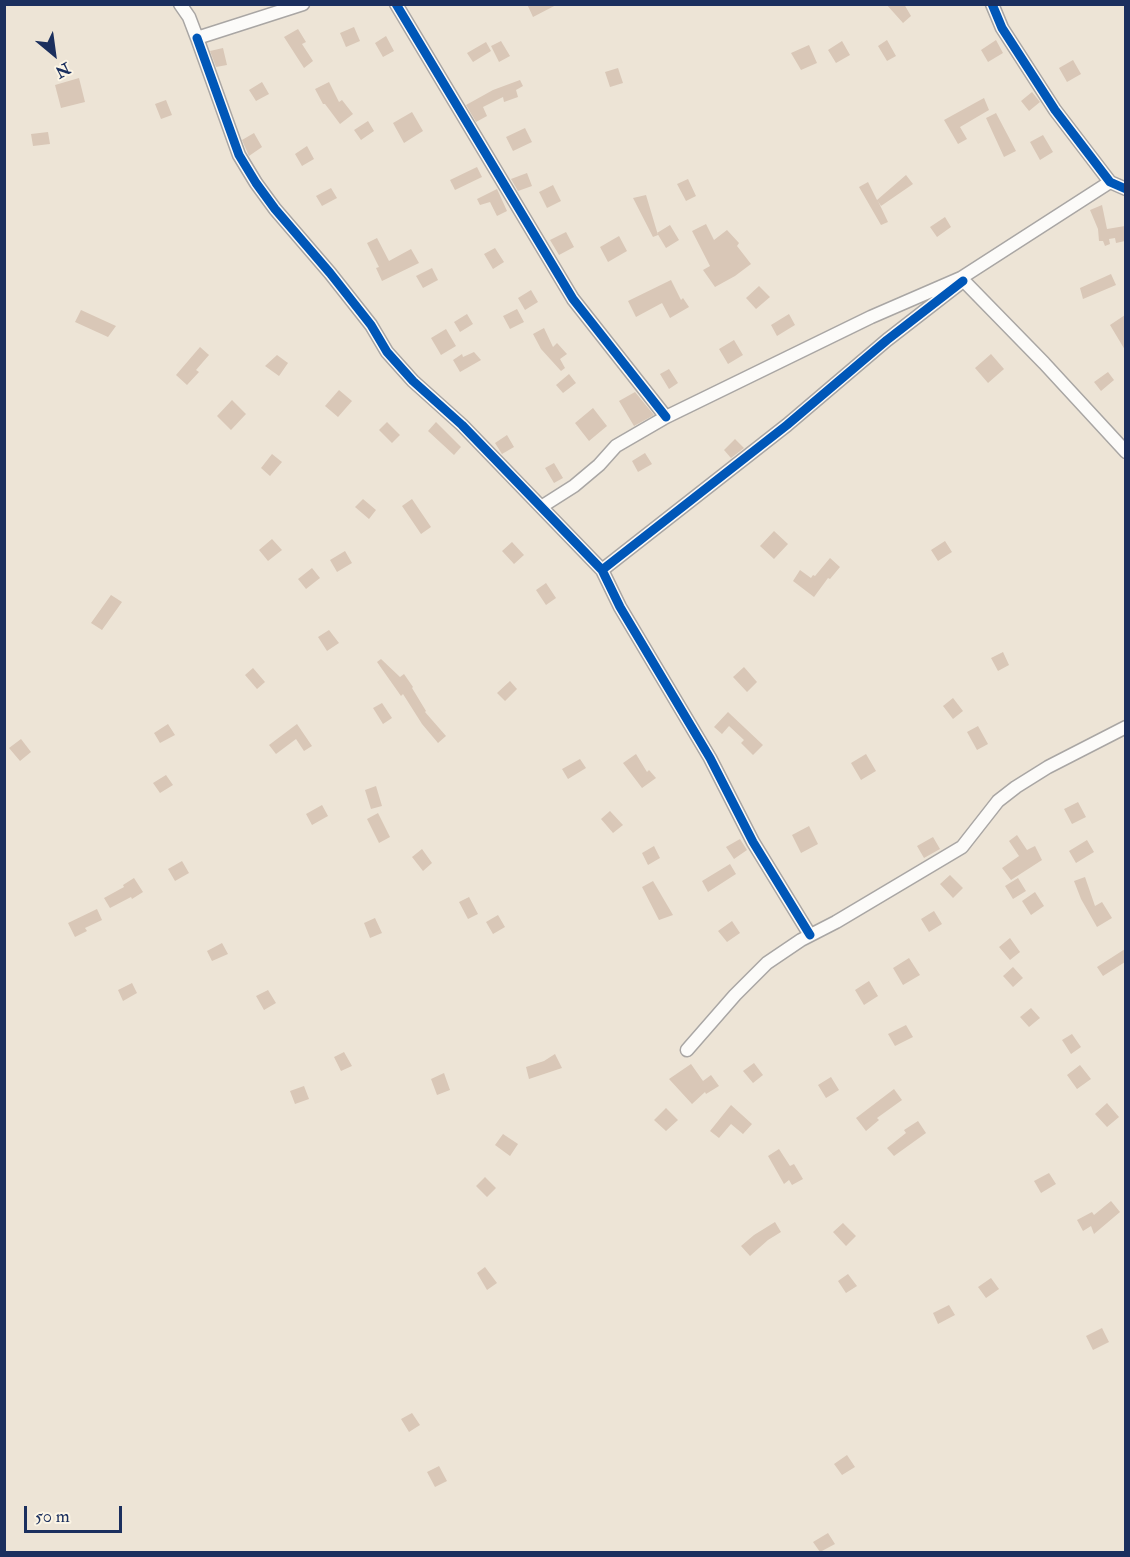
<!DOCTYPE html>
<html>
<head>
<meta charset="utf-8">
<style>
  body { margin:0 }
  #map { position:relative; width:1130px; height:1557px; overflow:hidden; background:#ede4d6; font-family:"IM FELL Double Pica",serif }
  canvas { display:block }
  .frame { position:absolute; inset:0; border:6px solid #1b2f5e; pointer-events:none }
  .north { position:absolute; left:24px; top:24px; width:60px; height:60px; -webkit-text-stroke:4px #fcf5e5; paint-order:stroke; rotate:151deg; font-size:16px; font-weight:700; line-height:24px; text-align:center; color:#1b2f5e }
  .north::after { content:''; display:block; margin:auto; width:21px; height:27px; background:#1b2f5e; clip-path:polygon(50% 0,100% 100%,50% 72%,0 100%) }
  .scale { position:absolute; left:24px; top:1506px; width:98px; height:27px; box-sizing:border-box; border:3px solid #1b2f5e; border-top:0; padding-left:8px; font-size:18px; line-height:21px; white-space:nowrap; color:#1b2f5e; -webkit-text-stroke:4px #fcf5e5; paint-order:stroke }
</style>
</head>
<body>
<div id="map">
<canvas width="1130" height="1557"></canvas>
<div class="frame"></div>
<div class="north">N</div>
<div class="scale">50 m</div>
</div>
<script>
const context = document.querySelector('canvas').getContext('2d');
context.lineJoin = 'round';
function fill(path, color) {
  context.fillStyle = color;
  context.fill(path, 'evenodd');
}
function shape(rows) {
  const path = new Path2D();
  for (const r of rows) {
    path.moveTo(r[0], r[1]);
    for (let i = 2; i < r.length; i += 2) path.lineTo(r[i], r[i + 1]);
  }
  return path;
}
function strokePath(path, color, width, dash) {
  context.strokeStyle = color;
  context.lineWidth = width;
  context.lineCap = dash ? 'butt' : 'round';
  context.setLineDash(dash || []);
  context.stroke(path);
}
fill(shape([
  [527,4,558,4,533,17],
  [886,4,904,4,911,16,903,23],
  [354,27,360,41,346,47,340,33],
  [298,29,306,42,302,44,313,61,304,68,284,37],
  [386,36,394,51,383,57,375,43],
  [887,40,896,56,887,61,878,46],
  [996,40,1003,53,988,62,981,50],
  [501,41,510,56,499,62,491,46],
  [842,41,850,55,836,63,828,50],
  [486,42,491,51,473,62,467,53],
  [809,45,817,63,801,70,791,53],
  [223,48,227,65,216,67,210,51],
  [1073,60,1081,74,1067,82,1059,68],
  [618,68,623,83,610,87,605,72],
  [79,78,85,102,61,108,55,85],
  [520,80,523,86,516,90,518,97,504,102,503,97,483,107,487,116,476,122,466,105,493,90],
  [262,82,269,94,256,101,249,90],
  [329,82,339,102,342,100,353,114,340,124,325,104,323,104,315,89],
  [1032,92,1040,102,1029,111,1021,101],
  [984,98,989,110,960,127,967,139,958,144,944,120],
  [166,100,172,115,161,119,155,104],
  [412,112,423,131,404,143,393,123],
  [996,113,1016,151,1004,157,986,118],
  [368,121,374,131,361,140,354,130],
  [525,128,532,142,513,151,506,137],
  [48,132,50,144,33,146,31,134],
  [254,133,262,147,249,156,242,140],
  [1043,135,1053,152,1040,160,1030,142],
  [307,146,314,159,302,166,295,154],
  [477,167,482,177,455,190,450,180],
  [527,173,532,186,518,191,511,179],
  [906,175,913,184,881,206,878,201,888,222,881,225,859,187,868,182,877,200],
  [688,179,696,196,686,201,677,184],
  [553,185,561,201,547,208,539,192],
  [331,188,337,198,322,206,316,196],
  [497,189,507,211,497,216,490,202,480,205,477,199],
  [646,195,658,235,653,237,633,198],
  [1102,205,1107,229,1125,226,1125,241,1116,243,1115,238,1109,239,1110,244,1105,246,1103,241,1099,241,1098,229,1090,210],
  [945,217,951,227,937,237,930,227],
  [706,224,714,240,727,230,739,243,737,246,751,264,735,276,715,287,703,270,710,266,692,231],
  [670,225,679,240,666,248,657,233],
  [566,232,574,247,559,255,550,240],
  [619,236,627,251,608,262,600,247],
  [377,238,389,261,411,249,419,263,382,281,376,268,379,267,367,243],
  [495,248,504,262,493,269,484,254],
  [432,268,438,280,423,288,416,276],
  [1111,274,1116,285,1083,299,1080,288],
  [671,280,681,300,683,298,689,307,670,318,662,303,636,317,628,301],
  [759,286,770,297,756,309,746,298],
  [531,290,538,302,525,310,518,298],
  [517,309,524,322,510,329,503,316],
  [81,310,116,326,108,337,75,322],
  [467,314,473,324,460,332,454,322],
  [789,314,795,325,777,336,771,325],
  [1125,315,1125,350,1110,325],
  [544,328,553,347,557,343,567,354,560,359,565,368,561,371,541,349,533,334],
  [446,329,456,346,441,355,431,338],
  [734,340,743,355,728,364,719,349],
  [200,347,209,355,196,370,199,372,187,385,176,375],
  [474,352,481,360,460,372,453,360,462,354,463,357],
  [991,354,1004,369,988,383,975,368],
  [277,355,288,363,279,376,265,366],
  [669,369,678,383,669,389,660,374],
  [1108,372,1114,380,1101,391,1094,382],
  [569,374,576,383,563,393,556,385],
  [339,390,352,401,338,417,325,406],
  [635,392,654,415,634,426,619,401],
  [232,400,246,414,231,430,217,416],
  [593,408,607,426,589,441,575,423],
  [387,422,400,435,392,443,379,430],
  [436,422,461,447,454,455,428,431],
  [507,435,514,447,502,454,495,443],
  [735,439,744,448,731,458,724,450],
  [645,453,652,464,638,472,632,461],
  [272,454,282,462,270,476,261,468],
  [554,463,563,478,554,483,545,468],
  [363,499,376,510,369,519,355,507],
  [412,499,431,527,421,534,402,506],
  [774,531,788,544,774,559,760,546],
  [272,539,282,550,268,561,259,550],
  [945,541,952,552,938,561,931,550],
  [512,542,524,555,514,564,502,551],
  [345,551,352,563,337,572,330,560],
  [830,558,840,567,830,579,828,578,814,597,793,581,800,570,811,578,813,575,815,576],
  [312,568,320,578,306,589,298,579],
  [546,583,556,598,546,605,536,590],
  [111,595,122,602,102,630,91,623],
  [329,630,339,643,327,651,318,637],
  [1003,652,1009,665,998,671,991,658],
  [381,659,400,677,404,674,413,687,412,688,426,711,425,712,446,736,438,743,422,724,403,694,401,696,377,662],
  [744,667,757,682,747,692,733,677],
  [253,668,265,682,257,689,245,675],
  [510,681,517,689,505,701,497,693],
  [953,698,963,711,953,719,943,706],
  [382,703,392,718,383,724,373,708],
  [728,712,763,745,753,755,741,743,744,740,729,726,722,734,714,727],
  [168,724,175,735,160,743,154,733],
  [297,724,312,746,304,751,296,739,276,754,269,745],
  [978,726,988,744,977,750,967,732],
  [21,739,31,752,20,761,9,748],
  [636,754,647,772,649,770,656,778,642,788,623,763],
  [866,754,876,771,861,780,851,763],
  [580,759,586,768,568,779,562,769],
  [166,775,173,785,160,793,153,783],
  [376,786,382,806,371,809,365,790],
  [1078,802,1086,817,1072,824,1064,809],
  [322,805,328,816,312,825,306,814],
  [610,811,623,825,613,833,601,819],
  [378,813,390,837,379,843,367,819],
  [809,826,818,844,801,853,792,835],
  [1017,835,1027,850,1035,846,1042,860,1011,880,1002,868,1019,856,1009,841],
  [933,837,940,849,924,858,917,846],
  [740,839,747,850,734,859,726,847],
  [1087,840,1094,852,1076,863,1069,851],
  [654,846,660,858,648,865,642,853],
  [422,849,432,863,423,871,412,857],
  [182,861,189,873,175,881,168,869],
  [730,864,736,874,708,892,702,881],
  [950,875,963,888,953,898,940,884],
  [1085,877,1095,906,1102,902,1112,918,1097,927,1081,899,1074,881],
  [134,878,143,892,132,899,131,897,110,908,104,898,124,887,123,885],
  [1018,878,1026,891,1013,899,1005,886],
  [653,881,673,915,659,920,642,887],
  [1035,892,1044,906,1031,915,1022,901],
  [469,897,478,914,468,919,459,902],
  [97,909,102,920,85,928,87,931,75,937,68,923],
  [934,911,942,924,929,932,921,919],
  [498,915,505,927,493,934,486,922],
  [375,918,382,933,370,938,364,923],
  [732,921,740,933,727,942,718,931],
  [1010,938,1020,952,1010,960,999,947],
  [222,943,228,954,212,961,207,951],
  [1125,949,1125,962,1103,976,1097,967],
  [909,958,920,975,903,985,893,968],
  [1013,967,1023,978,1013,987,1003,976],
  [869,981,878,996,864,1005,855,990],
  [132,983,137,993,123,1001,118,990],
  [268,990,276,1003,264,1010,256,996],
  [1031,1008,1040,1018,1029,1027,1020,1017],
  [906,1025,913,1037,895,1046,888,1034],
  [1072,1034,1081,1047,1071,1054,1062,1040],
  [344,1052,352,1066,341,1071,334,1057],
  [555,1054,562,1068,529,1079,526,1067,544,1061],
  [754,1063,763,1075,753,1083,743,1071],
  [691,1064,703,1081,711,1075,719,1086,706,1094,705,1092,692,1104,669,1079],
  [1080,1065,1091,1079,1077,1089,1067,1075],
  [444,1073,450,1090,437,1095,431,1079],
  [831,1077,839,1090,826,1098,818,1085],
  [304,1086,309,1099,295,1104,290,1091],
  [894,1089,902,1100,877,1118,879,1120,866,1131,856,1118],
  [1107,1103,1119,1117,1107,1127,1095,1114],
  [731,1105,752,1124,743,1134,731,1124,719,1138,710,1131],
  [666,1108,678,1120,666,1131,654,1120],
  [918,1121,926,1133,894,1156,887,1148,906,1133,904,1130],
  [503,1134,518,1144,510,1156,495,1145],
  [779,1149,790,1166,794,1164,803,1179,792,1185,789,1180,784,1184,768,1156],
  [1049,1173,1056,1184,1041,1193,1034,1181],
  [485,1177,496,1188,487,1197,476,1186],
  [1111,1201,1120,1212,1094,1234,1091,1226,1083,1231,1077,1220,1092,1212,1094,1215],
  [775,1222,781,1232,768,1240,750,1256,741,1246,754,1235],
  [843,1223,856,1236,846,1246,833,1232],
  [485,1267,497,1283,487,1290,477,1273],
  [848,1274,857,1286,846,1293,838,1281],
  [991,1278,999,1289,986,1298,978,1287],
  [949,1305,955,1315,938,1324,933,1313],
  [1102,1328,1109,1342,1093,1350,1086,1336],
  [412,1413,420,1425,409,1432,401,1419],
  [847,1455,855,1467,842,1475,834,1464],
  [439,1466,447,1481,435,1487,427,1472],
  [828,1533,835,1544,820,1552,813,1542]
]), '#d9c7b7');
const street = shape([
  [180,4,189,17,197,38,303,4],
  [396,4,573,299,666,417],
  [992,4,1002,28,1055,110,1110,182,1126,189],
  [197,38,239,155,256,183,275,209,330,273,371,325,387,352,413,381,462,425,602,570],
  [961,278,1044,363,1126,452],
  [541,507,574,486,599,465,616,446,666,417,871,317,961,278,1110,182],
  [810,935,753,842,710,758,620,607,602,570,787,425,887,340,963,281],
  [687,1050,735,995,767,963,801,940,836,922,962,847,998,801,1016,787,1048,767,1126,727]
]);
strokePath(street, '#a9a6a4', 15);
strokePath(street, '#fcfbf9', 12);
strokePath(shape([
  [396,4,573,299,666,417],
  [992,4,1002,28,1055,110,1110,182,1126,189],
  [197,38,239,155,256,183,275,209,330,273,371,325,387,352,413,381,462,425,602,570],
  [810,935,753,842,710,758,620,607,602,570,787,425,887,340,963,281]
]), '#0057b8', 9);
</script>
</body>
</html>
